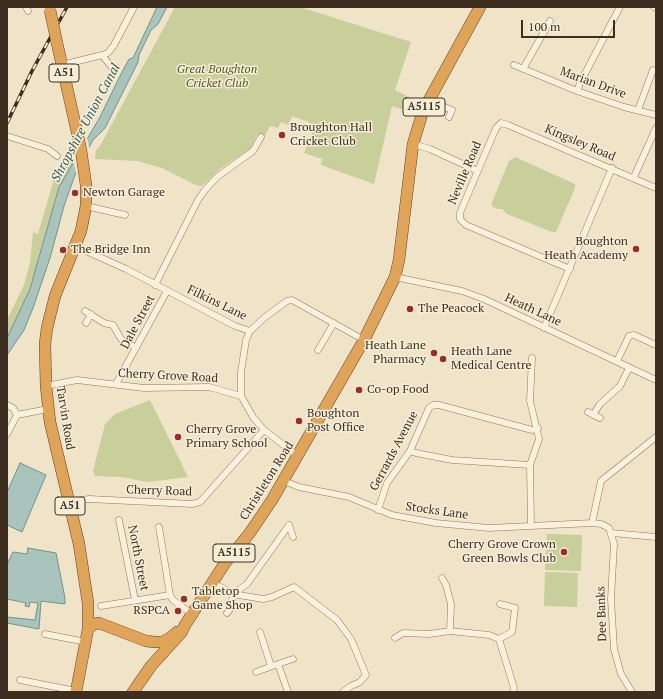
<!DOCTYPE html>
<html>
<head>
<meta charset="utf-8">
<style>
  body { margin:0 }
  #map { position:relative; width:663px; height:699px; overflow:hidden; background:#f0e4c8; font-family:"PT Serif",serif }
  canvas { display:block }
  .frame { position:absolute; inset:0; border:8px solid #3d2e20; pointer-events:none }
  .scale { position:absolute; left:521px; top:20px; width:94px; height:18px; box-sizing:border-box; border:2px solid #3d2e20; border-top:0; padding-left:5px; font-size:12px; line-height:14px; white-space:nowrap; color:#3d2e20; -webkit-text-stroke:3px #f7eed8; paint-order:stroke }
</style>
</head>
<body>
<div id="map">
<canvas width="663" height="699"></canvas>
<div class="frame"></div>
<div class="scale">100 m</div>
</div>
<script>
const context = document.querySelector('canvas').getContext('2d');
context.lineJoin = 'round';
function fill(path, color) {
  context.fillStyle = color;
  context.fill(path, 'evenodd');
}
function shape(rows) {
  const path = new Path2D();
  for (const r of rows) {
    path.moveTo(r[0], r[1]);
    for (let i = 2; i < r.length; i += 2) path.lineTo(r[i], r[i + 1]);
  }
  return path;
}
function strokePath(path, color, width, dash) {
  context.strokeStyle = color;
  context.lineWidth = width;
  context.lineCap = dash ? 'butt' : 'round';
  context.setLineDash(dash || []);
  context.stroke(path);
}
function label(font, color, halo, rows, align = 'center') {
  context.font = font + ' "PT Serif",serif';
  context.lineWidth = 3;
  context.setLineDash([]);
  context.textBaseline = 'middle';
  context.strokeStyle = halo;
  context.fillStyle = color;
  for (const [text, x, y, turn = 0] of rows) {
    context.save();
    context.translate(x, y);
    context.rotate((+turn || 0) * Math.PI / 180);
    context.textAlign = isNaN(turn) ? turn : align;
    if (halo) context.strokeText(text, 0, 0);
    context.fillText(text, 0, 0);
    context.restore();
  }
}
fill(shape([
  [175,7,300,7,411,42,395,90,417,101,413,113,392,106,374,184,321,165,322,159,304,153,313,131,309,122,292,116,289,125,281,122,278,128,270,126,265,136,257,135,250,149,220,169,202,186,196,185,162,168,137,161,95,159,96,150,100,146],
  [515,157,575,184,575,188,556,232,552,232,507,214,502,209,497,209,492,206,492,202,509,161],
  [69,161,74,162,59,187,30,289,7,338,7,320,24,285,30,263,33,232,38,234,56,172,60,165],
  [150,400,188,477,147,482,121,477,95,476,93,471,105,424,115,414],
  [547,534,582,535,581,571,545,570],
  [545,572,578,573,577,607,544,606]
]), '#c9cf9b');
const water = shape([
  [157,7,167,7,158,24,151,30,139,55,138,62,105,128,93,140,76,172,64,206,50,258,33,308,24,330,7,355,7,338,30,289,59,187,100,117,122,72,129,59,133,58,157,7],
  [20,463,46,475,22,532,7,525,7,489,8,490,20,463],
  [28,548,56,553,65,598,65,604,41,601,39,629,7,623,7,617,35,620,38,603,30,602,29,607,25,606,26,603,7,599,7,564,13,552,27,554,28,548]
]);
fill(water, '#a9c4bc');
strokePath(water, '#6f938a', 1);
fill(shape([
  [87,137,90,151,77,177,73,160]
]), '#f0e4c8');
const street = shape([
  [26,7,28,11],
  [654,7,656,8],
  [537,27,545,31],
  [102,55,108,53,114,45,134,7],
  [62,65,102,55,114,70],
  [514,65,577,91,624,107,656,115],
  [523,69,550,21],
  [577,91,580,83,620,7],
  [428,100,452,110,449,117],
  [638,110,653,70],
  [7,136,48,149,57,156],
  [413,144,430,149,478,171],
  [634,177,656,128],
  [86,206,125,215],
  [75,246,126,269,235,326,250,331,264,318,287,301,292,300,364,340],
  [570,269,466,225,460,219,460,213,496,128,501,123,508,125,656,188],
  [395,277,462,291,484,299,656,380],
  [155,285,198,200,205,190,217,177,253,151,261,137],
  [85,311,104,323,113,325,121,339,136,348],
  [86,323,91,314],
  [544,328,612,168],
  [250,331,246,340,241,372,241,396,253,417,264,430,298,456],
  [318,350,334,323],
  [617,361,629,336,634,335,656,345],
  [116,384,167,291],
  [46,386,77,380,144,388,209,387,241,396],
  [7,405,13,408,17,415],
  [588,412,600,418],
  [593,415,600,404,620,386,629,368],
  [7,434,17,415,48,409],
  [410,451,416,453,452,460,530,465],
  [284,481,299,487,349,497,392,515,436,523,489,528,592,523,601,524,609,528,614,544,611,599,614,649,621,674,632,692],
  [69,502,89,499,192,504,200,502,264,430],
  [378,510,387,483,410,451,429,408,433,405,439,405,532,430,538,428],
  [119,520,135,600],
  [592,523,601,481,656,437],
  [289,525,293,537],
  [531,526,530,465,539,439,530,401,532,358],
  [159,527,170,595],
  [612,533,656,537],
  [442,578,446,585,451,604,450,631],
  [213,583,233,594,263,599,272,597,294,587,337,620,351,639,366,675,360,682,351,686,343,692],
  [500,604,515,608,512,632,499,639,514,688,513,692],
  [101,606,170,595,173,600,192,614],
  [227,613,231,608,233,594,247,584,289,525],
  [260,632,271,666],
  [45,634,86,642],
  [395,638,403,633,429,634,450,631,489,635,499,639],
  [278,664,293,659],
  [256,672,278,664,288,692],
  [20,680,76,691]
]);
const highway = shape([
  [57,43,81,150,86,185,86,206,81,231,55,296,47,328,45,344,46,386,50,422,79,544,88,603,88,629,76,692],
  [88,629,94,624,99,623,146,641,155,642,162,642,170,638,177,632],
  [133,692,151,666,181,633,185,625,225,563,249,534,272,500,364,340,395,277,399,260,413,144,423,111,480,7]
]);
strokePath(street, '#8d765c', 7);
strokePath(highway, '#5b4430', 12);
strokePath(street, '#faf1dc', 6);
strokePath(highway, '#e0a458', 11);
const rail = shape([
  [7,123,32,71,67,7]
]);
strokePath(rail, '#3d2e20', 3.5);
strokePath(rail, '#f7eed8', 2, [6]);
const highwayBridge = shape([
  [50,10,57,43]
]);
strokePath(highwayBridge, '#5b4430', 12, []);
strokePath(highwayBridge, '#e0a458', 11);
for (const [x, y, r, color] of [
  [282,135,4,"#9e2a2b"],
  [75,193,4,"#9e2a2b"],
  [636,249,4,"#9e2a2b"],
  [63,250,4,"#9e2a2b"],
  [410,309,4,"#9e2a2b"],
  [434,353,4,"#9e2a2b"],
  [443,359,4,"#9e2a2b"],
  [359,390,4,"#9e2a2b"],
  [299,421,4,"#9e2a2b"],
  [178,437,4,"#9e2a2b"],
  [564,552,4,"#9e2a2b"],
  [184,599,4,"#9e2a2b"],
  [178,611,4,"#9e2a2b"]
]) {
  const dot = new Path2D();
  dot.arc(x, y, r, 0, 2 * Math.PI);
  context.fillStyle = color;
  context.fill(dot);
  strokePath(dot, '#f7eed8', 1.5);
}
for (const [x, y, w] of [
  [64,73,30],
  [424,107,42],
  [70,506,30],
  [234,553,42]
]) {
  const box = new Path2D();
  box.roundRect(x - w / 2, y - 9, w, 18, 3);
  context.fillStyle = '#f7eed8';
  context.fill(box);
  strokePath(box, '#3d2e20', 1);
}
label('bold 11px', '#3d2e20', null, [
  ["A51",64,73],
  ["A5115",424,107],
  ["A51",70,506],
  ["A5115",234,553]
]);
label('italic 12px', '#4d5a26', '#f7eed8', [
  ["Great Boughton",217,70],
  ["Cricket Club",217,84]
]);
label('12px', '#3d2e20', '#f7eed8', [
  ["Marian Drive",593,83,20],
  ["Kingsley Road",580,143,23],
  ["Neville Road",465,173,-67],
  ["Filkins Lane",217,303,26],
  ["Heath Lane",533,310,25],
  ["Dale Street",138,322,-62],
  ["Cherry Grove Road",168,376,3],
  ["Tarvin Road",65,418,81],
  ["Gerrards Avenue",394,451,-62],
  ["Christleton Road",267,481,-58],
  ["Cherry Road",159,491,2],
  ["Stocks Lane",437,511,8],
  ["North Street",138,558,79],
  ["Dee Banks",602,614,-92]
]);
label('12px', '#3d2e20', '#f7eed8', [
  ["Broughton Hall",290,128],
  ["Cricket Club",290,142],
  ["Newton Garage",83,193],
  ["Boughton",628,242,"right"],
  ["Heath Academy",628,256,"right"],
  ["The Bridge Inn",71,250],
  ["The Peacock",418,309],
  ["Heath Lane",426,346,"right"],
  ["Pharmacy",426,360,"right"],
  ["Heath Lane",451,352],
  ["Medical Centre",451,366],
  ["Co-op Food",367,390],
  ["Boughton",307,414],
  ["Post Office",307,428],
  ["Cherry Grove",186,430],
  ["Primary School",186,444],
  ["Cherry Grove Crown",556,545,"right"],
  ["Green Bowls Club",556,559,"right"],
  ["Tabletop",192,592],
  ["Game Shop",192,606],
  ["RSPCA",170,611,"right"]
], 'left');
label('italic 13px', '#2f5d5a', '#f7eed8', [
  ["Shropshire Union Canal",86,123,-62]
]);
</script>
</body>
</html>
